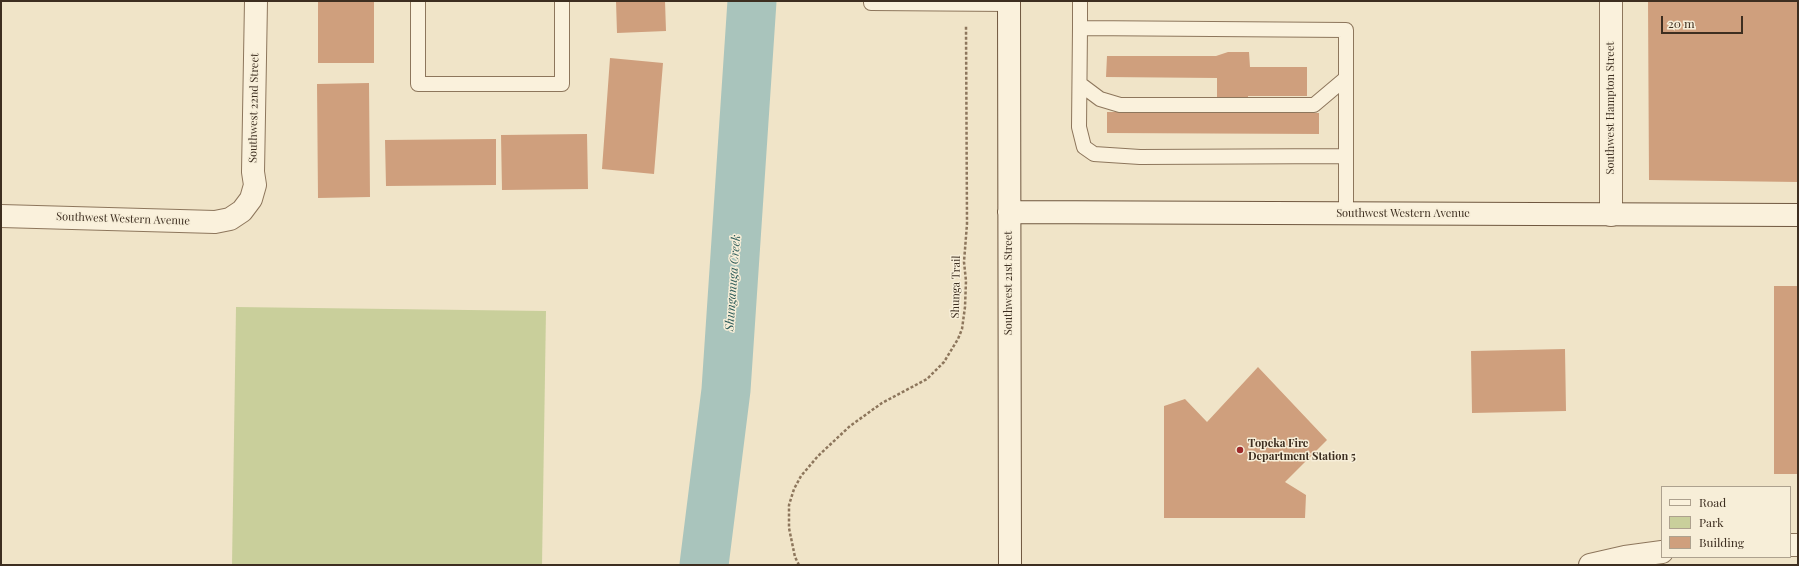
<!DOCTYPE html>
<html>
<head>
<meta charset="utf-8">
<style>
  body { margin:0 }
  #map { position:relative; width:1799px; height:566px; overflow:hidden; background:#f0e4c8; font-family:"Playfair Display",serif }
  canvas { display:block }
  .frame { position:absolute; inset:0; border:2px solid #3d2e20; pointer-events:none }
  .legend { position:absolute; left:1661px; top:486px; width:130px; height:72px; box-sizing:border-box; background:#f7eed8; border:1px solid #ada18e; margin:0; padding:5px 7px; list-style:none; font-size:12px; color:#3d2e20 }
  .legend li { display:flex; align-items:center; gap:8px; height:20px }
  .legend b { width:20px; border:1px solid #ada18e }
  .scale { position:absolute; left:1661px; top:16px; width:82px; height:18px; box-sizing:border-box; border:2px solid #3d2e20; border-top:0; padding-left:5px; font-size:12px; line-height:14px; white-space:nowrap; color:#3d2e20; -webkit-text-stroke:3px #f7eed8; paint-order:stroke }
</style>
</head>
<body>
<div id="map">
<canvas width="1799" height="566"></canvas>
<div class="frame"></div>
<ul class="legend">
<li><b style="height:5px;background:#faf1dc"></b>Road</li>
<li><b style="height:11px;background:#c9cf9b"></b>Park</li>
<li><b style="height:11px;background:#cf9f7d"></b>Building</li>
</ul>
<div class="scale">20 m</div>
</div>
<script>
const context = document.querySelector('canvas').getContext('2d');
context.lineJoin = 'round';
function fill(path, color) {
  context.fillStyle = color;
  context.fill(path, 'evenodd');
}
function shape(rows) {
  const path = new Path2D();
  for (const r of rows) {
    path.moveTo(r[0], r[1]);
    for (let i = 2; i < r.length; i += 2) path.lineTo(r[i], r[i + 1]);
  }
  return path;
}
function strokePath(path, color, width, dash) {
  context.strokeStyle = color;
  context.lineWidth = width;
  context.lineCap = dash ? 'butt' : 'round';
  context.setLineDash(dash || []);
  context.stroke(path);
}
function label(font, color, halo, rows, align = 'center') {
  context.font = font + ' "Playfair Display",serif';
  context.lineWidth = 3;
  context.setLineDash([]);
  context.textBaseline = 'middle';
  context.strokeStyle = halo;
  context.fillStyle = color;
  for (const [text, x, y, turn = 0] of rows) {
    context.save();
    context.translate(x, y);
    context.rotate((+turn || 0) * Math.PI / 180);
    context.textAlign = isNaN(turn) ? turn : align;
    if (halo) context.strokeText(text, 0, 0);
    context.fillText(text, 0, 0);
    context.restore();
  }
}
fill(shape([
  [236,307,546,311,542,565,232,565]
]), '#c9cf9b');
strokePath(shape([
  [704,565,726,390,752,1]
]), '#a9c4bc', 49);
fill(shape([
  [318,1,374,1,374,63,318,63],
  [616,1,665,1,666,31,617,33],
  [1648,1,1798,1,1798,182,1649,180],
  [1228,52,1249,52,1250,67,1307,67,1307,96,1248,96,1248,113,1319,113,1319,134,1107,133,1107,112,1217,112,1217,78,1106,77,1107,56,1216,56],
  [610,58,663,63,654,174,602,169],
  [369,83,370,197,318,198,317,84],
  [587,134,588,189,502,190,501,135],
  [496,139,496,185,386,186,385,140],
  [1774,286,1798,286,1798,474,1774,474],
  [1565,349,1566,411,1472,413,1471,351],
  [1258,367,1327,440,1285,482,1306,495,1305,518,1164,518,1164,406,1185,399,1207,422]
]), '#cf9f7d');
const lane = shape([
  [418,1,418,84,562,84,562,1],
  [871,1,871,3,1009,4],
  [1080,1,1080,28],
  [1080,84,1100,99,1120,105,1314,105,1346,78],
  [1346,156,1140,157,1094,154,1084,147,1079,127,1080,28,1346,30,1346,214]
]);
const street = shape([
  [1611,1,1611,215],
  [1,216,215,222,230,219,242,211,251,199,255,185,253,172,256,1],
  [1790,545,1798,545],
  [1590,565,1625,557,1662,552]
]);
const secondary = shape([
  [1009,1,1010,565],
  [1009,212,1798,215]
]);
strokePath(lane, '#8d765c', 16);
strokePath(street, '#8d765c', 24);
strokePath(secondary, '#6f573f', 24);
strokePath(shape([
  [799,565,795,557,789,528,789,505,794,489,801,476,818,456,850,426,882,403,927,379,944,362,958,339,962,329,965,307,966,281,964,262,967,224,966,25]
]), '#8d765c', 2.5, [3, 2]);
strokePath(lane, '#faf1dc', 14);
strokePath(street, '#faf1dc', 22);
strokePath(secondary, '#faf1dc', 22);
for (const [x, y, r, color] of [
  [1240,450,4,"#9e2a2b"]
]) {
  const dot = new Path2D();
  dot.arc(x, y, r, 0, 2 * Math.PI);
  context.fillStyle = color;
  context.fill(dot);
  strokePath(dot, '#f7eed8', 1.5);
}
label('11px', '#3d2e20', '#f7eed8', [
  ["Southwest 22nd Street",254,108,-89],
  ["Southwest Hampton Street",1611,108,-90],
  ["Southwest Western Avenue",1403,214],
  ["Southwest Western Avenue",123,219,2],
  ["Southwest 21st Street",1009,283,-90],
  ["Shunga Trail",956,287,-89]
]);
label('bold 11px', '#3d2e20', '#f7eed8', [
  ["Topeka Fire",1248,444],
  ["Department Station 5",1248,457]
], 'left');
label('italic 12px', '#2f5d5a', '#f7eed8', [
  ["Shunganuga Creek",733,283,-86]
]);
</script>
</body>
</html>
